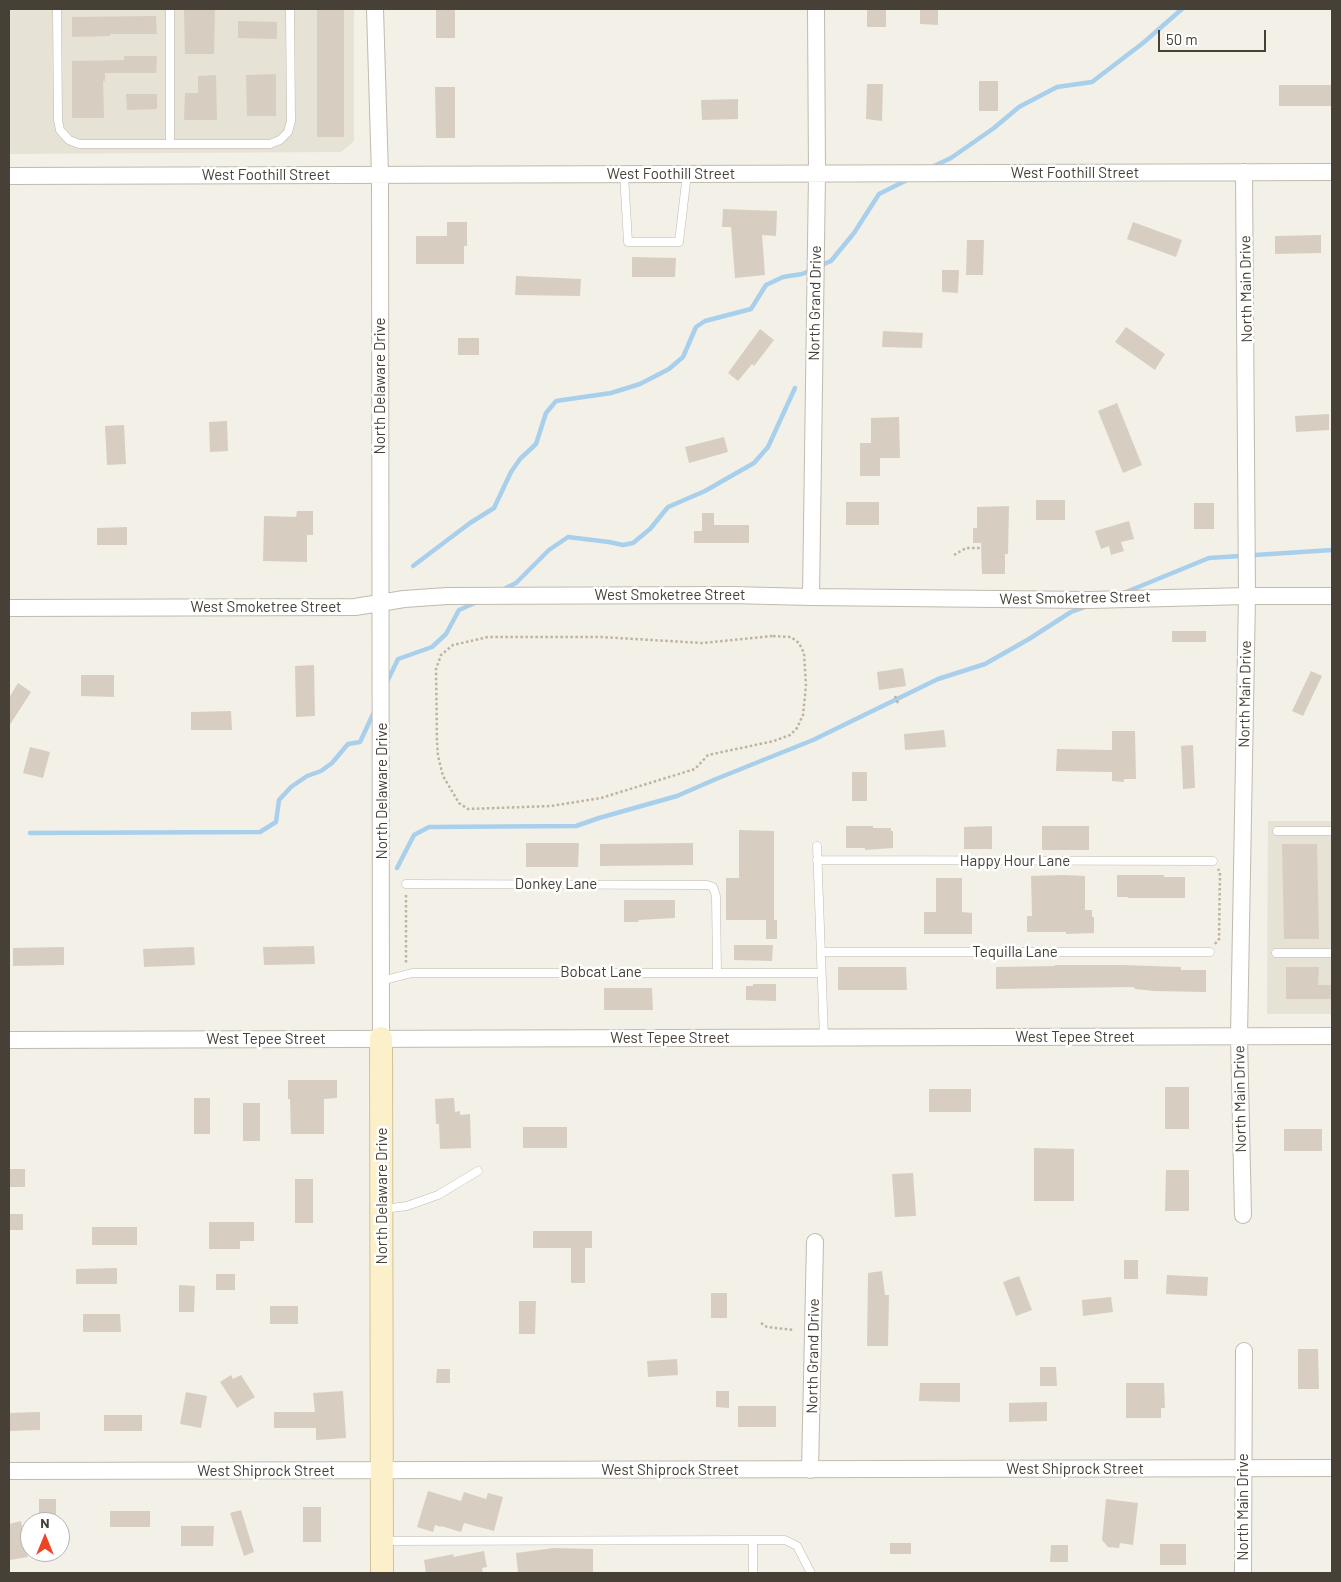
<!DOCTYPE html>
<html>
<head>
<meta charset="utf-8">
<style>
  body { margin:0 }
  #map { position:relative; width:1341px; height:1582px; overflow:hidden; background:#f3f0e8; font-family:Barlow,sans-serif }
  canvas { display:block }
  .frame { position:absolute; inset:0; border:10px solid #464037; pointer-events:none }
  .north { position:absolute; left:20px; top:1512px; width:50px; height:50px; box-sizing:border-box; background:#fff; border:1px solid #b5b3af; border-radius:50%; rotate:0deg; font-size:14px; font-weight:700; line-height:20px; text-align:center; color:#464037 }
  .north::after { content:''; display:block; margin:auto; width:18px; height:22px; background:#ed4525; clip-path:polygon(50% 0,100% 100%,50% 72%,0 100%) }
  .scale { position:absolute; left:1158px; top:30px; width:108px; height:22px; box-sizing:border-box; border:2px solid #464037; border-top:0; padding-left:6px; font-size:15px; line-height:18px; white-space:nowrap; color:#464037; -webkit-text-stroke:4px #fff; paint-order:stroke }
</style>
</head>
<body>
<div id="map">
<canvas width="1341" height="1582"></canvas>
<div class="frame"></div>
<div class="north">N</div>
<div class="scale">50 m</div>
</div>
<script>
const context = document.querySelector('canvas').getContext('2d');
context.lineJoin = 'round';
function fill(path, color) {
  context.fillStyle = color;
  context.fill(path, 'evenodd');
}
function shape(rows) {
  const path = new Path2D();
  for (const r of rows) {
    path.moveTo(r[0], r[1]);
    for (let i = 2; i < r.length; i += 2) path.lineTo(r[i], r[i + 1]);
  }
  return path;
}
function strokePath(path, color, width, dash) {
  context.strokeStyle = color;
  context.lineWidth = width;
  context.lineCap = dash ? 'butt' : 'round';
  context.setLineDash(dash || []);
  context.stroke(path);
}
function label(font, color, halo, rows, align = 'center') {
  context.font = font + ' Barlow,sans-serif';
  context.lineWidth = 5;
  context.setLineDash([]);
  context.textBaseline = 'middle';
  context.strokeStyle = halo;
  context.fillStyle = color;
  for (const [text, x, y, turn = 0] of rows) {
    context.save();
    context.translate(x, y);
    context.rotate((+turn || 0) * Math.PI / 180);
    context.textAlign = isNaN(turn) ? turn : align;
    if (halo) context.strokeText(text, 0, 0);
    context.fillText(text, 0, 0);
    context.restore();
  }
}
fill(shape([
  [9,9,354,9,354,141,341,152,9,154],
  [1268,821,1332,821,1332,1014,1267,1014]
]), '#e6e2d6');
strokePath(shape([
  [932,167,951,158,994,128,1019,107,1057,87,1092,82,1143,43,1182,9],
  [819,266,831,261,854,233,879,194,909,179],
  [413,566,470,523,494,508,511,472,520,459,536,444,546,413,556,401,611,393,640,384,669,369,683,357,696,327,705,321,751,309,766,285,783,277,802,274,812,270],
  [502,590,516,583,549,550,568,537,609,542,623,545,633,543,650,529,668,507,705,491,754,463,768,447,795,388],
  [1126,592,1209,558,1332,550],
  [386,684,398,659,432,647,446,634,459,610,477,602],
  [30,833,260,832,276,822,279,800,291,787,307,776,321,771,332,763,348,744,360,742,375,710],
  [397,868,414,835,429,827,576,826,599,818,677,796,716,779,813,740,938,679,985,664,1029,639,1071,612,1085,607]
]), '#a8cfec', 4.5);
fill(shape([
  [184,9,215,9,214,54,185,54],
  [317,9,344,9,344,137,317,137],
  [436,9,455,9,455,38,436,38],
  [867,9,886,9,886,27,867,27],
  [920,9,938,9,938,25,920,24],
  [156,16,157,34,110,34,110,36,72,37,72,17],
  [238,21,277,22,277,39,238,38],
  [124,56,157,56,156,73,105,73,105,81,103,81,104,118,72,118,72,61,124,60],
  [276,74,276,116,247,116,246,75],
  [216,75,217,120,184,120,185,93,198,93,198,76],
  [979,81,998,81,998,111,979,111],
  [867,84,883,84,882,121,866,119],
  [1279,85,1331,85,1331,106,1279,106],
  [435,87,455,87,455,138,436,138],
  [126,94,157,94,157,109,127,110],
  [738,99,738,119,702,120,701,100],
  [723,209,777,211,776,236,762,235,765,275,735,278,731,227,722,227],
  [447,222,467,222,467,246,464,246,464,264,416,264,416,236,447,236],
  [1133,222,1182,240,1176,257,1127,239],
  [1321,235,1321,253,1275,254,1275,236],
  [967,240,984,240,983,275,966,275],
  [632,257,676,258,675,277,632,277],
  [942,270,959,270,958,293,942,292],
  [516,276,581,279,580,296,515,295],
  [1126,327,1165,354,1155,370,1115,342],
  [760,329,774,340,754,366,752,364,738,381,728,373],
  [883,331,923,333,922,348,882,347],
  [458,338,479,338,479,355,458,355],
  [1117,403,1142,465,1123,473,1098,411],
  [1329,414,1329,430,1296,432,1295,416],
  [899,417,900,458,880,458,880,476,860,476,860,443,871,443,871,418],
  [227,421,228,451,210,452,209,422],
  [124,425,126,464,107,465,105,426],
  [724,437,728,452,689,463,685,447],
  [1036,500,1065,500,1065,520,1036,520],
  [846,502,879,502,879,525,846,525],
  [1194,503,1214,503,1214,529,1194,529],
  [1009,506,1008,554,1005,554,1005,574,982,574,981,543,973,543,973,528,977,528,977,507],
  [297,511,313,511,313,535,307,535,307,562,263,561,264,516,296,517],
  [702,513,714,513,714,525,749,525,749,543,694,543,694,531,702,531],
  [1129,521,1134,539,1121,542,1124,551,1111,555,1109,546,1101,549,1095,531],
  [127,527,127,545,97,545,97,528],
  [1172,631,1206,631,1206,642,1172,642],
  [314,665,315,716,296,717,295,666],
  [903,668,906,686,879,690,877,672],
  [1311,671,1322,676,1303,716,1292,711],
  [81,675,114,675,114,697,81,696],
  [18,683,31,692,9,726,9,698],
  [231,711,232,730,191,730,191,712],
  [944,730,946,747,905,750,904,734],
  [1112,731,1135,731,1136,779,1124,779,1124,782,1112,781,1112,772,1056,771,1057,749,1112,750],
  [1193,745,1195,788,1183,789,1181,746],
  [30,747,50,752,43,778,23,773],
  [852,772,867,772,867,801,852,801],
  [846,826,873,826,873,828,891,828,891,831,893,831,893,848,865,850,865,848,846,848],
  [992,826,992,849,964,849,964,827],
  [1042,826,1089,826,1089,850,1042,850],
  [739,830,774,831,774,920,777,920,777,939,766,939,766,920,726,920,726,878,739,878],
  [526,843,579,843,578,867,526,867],
  [693,843,693,865,600,866,600,844],
  [1282,844,1317,844,1319,939,1284,939],
  [1063,875,1085,876,1085,910,1092,910,1092,917,1094,917,1094,933,1066,934,1066,932,1027,932,1027,916,1032,916,1031,876],
  [1117,875,1164,875,1164,877,1185,877,1185,898,1128,898,1128,897,1117,897],
  [936,878,962,878,962,912,972,913,972,934,924,934,924,912,936,912],
  [624,900,675,900,675,918,639,920,638,922,624,922],
  [734,945,773,945,772,961,734,960],
  [314,946,315,964,264,965,263,947],
  [64,947,64,965,13,966,13,948],
  [194,947,195,965,144,967,143,949],
  [1055,965,1122,965,1181,967,1181,970,1206,970,1206,992,1154,991,1135,989,1135,988,1132,987,996,989,996,967,1055,966],
  [838,967,906,967,907,990,838,990],
  [1286,967,1319,967,1318,985,1332,985,1332,999,1286,999],
  [753,984,776,984,776,1001,746,1000,746,986,753,986],
  [604,988,652,988,653,1010,604,1010],
  [288,1080,337,1080,337,1098,324,1099,324,1134,291,1134,290,1099,288,1099],
  [1165,1087,1189,1087,1189,1129,1165,1129],
  [929,1089,971,1089,971,1112,929,1112],
  [194,1098,210,1098,210,1134,194,1134],
  [454,1098,455,1112,460,1111,460,1115,470,1114,471,1148,440,1149,439,1124,436,1124,435,1099],
  [243,1103,260,1103,260,1141,243,1141],
  [523,1127,567,1127,567,1148,523,1148],
  [1284,1129,1322,1129,1322,1151,1284,1151],
  [1034,1148,1074,1149,1074,1201,1034,1201],
  [9,1169,25,1169,25,1187,9,1187],
  [1166,1170,1189,1170,1189,1211,1165,1211],
  [913,1173,916,1216,895,1217,892,1174],
  [295,1179,313,1179,313,1223,295,1223],
  [9,1214,23,1214,23,1230,9,1230],
  [209,1222,254,1222,254,1241,240,1241,240,1249,209,1249],
  [92,1227,137,1227,137,1245,92,1245],
  [533,1231,592,1231,592,1248,585,1248,585,1283,571,1283,571,1248,533,1248],
  [1124,1260,1138,1260,1138,1279,1124,1279],
  [117,1268,117,1284,76,1284,76,1269],
  [882,1271,885,1295,889,1295,888,1346,867,1346,868,1273],
  [216,1274,235,1274,235,1290,216,1290],
  [1167,1275,1208,1277,1207,1296,1166,1294],
  [1019,1276,1032,1310,1016,1316,1003,1282],
  [179,1285,195,1286,194,1312,179,1312],
  [711,1293,727,1293,727,1318,711,1318],
  [1111,1297,1113,1312,1083,1316,1082,1300],
  [519,1301,536,1301,535,1334,519,1334],
  [270,1306,298,1306,298,1324,270,1324],
  [83,1314,120,1314,121,1332,83,1332],
  [1298,1349,1318,1349,1319,1389,1298,1389],
  [677,1359,678,1375,648,1377,647,1361],
  [1040,1367,1056,1367,1057,1386,1040,1386],
  [437,1369,450,1369,450,1383,436,1383],
  [231,1375,233,1379,241,1375,255,1397,237,1408,220,1382],
  [920,1383,960,1383,960,1402,919,1401],
  [1126,1383,1164,1383,1165,1408,1161,1408,1161,1418,1126,1418],
  [343,1391,346,1438,316,1440,316,1428,274,1428,274,1412,315,1412,313,1393],
  [716,1391,729,1391,729,1408,716,1407],
  [186,1392,207,1396,201,1428,180,1424],
  [1047,1402,1047,1421,1009,1422,1009,1403],
  [738,1406,776,1406,776,1427,738,1427],
  [40,1412,40,1430,9,1431,9,1413],
  [104,1415,142,1415,142,1431,104,1431],
  [428,1491,461,1501,464,1492,486,1499,488,1493,503,1497,494,1531,464,1523,461,1532,441,1526,441,1527,435,1525,433,1532,417,1527],
  [39,1499,56,1499,56,1522,39,1522],
  [1106,1499,1138,1503,1133,1545,1120,1543,1119,1548,1108,1547,1102,1540],
  [303,1507,321,1507,321,1542,303,1542],
  [241,1510,254,1552,244,1556,230,1513],
  [110,1511,150,1511,150,1527,110,1527],
  [21,1521,28,1557,10,1560,9,1524],
  [181,1526,214,1526,213,1546,181,1546],
  [890,1543,911,1543,911,1554,890,1554],
  [1160,1544,1186,1544,1186,1565,1160,1565],
  [1051,1545,1068,1545,1068,1562,1050,1562],
  [554,1548,593,1549,593,1573,518,1573,516,1553],
  [484,1551,487,1567,482,1568,483,1573,426,1573,424,1560,454,1554,453,1557]
]), '#d7cec1');
const lane = shape([
  [57,9,58,120,60,130,69,140,79,144,270,144,280,140,288,132,291,121,290,9],
  [170,9,170,144],
  [624,174,628,242,679,242,687,174],
  [1277,831,1332,831],
  [817,846,824,1038],
  [817,860,1213,861],
  [406,884,707,885,713,887,716,896,717,972],
  [821,952,1210,952],
  [1276,953,1332,953],
  [381,981,412,973,821,973],
  [384,1209,407,1206,438,1195,478,1171],
  [753,1540,785,1540,797,1546,811,1573],
  [384,1541,753,1540,753,1573]
]);
const street = shape([
  [375,9,380,175,381,1038],
  [9,176,1332,172],
  [811,597,817,174,816,9],
  [9,608,355,607,404,599,447,596,731,595,811,597,1089,600,1247,596,1332,596],
  [9,1040,1332,1036],
  [1243,1215,1239,1036,1247,596,1244,172],
  [810,1470,815,1242],
  [9,1471,1332,1468],
  [1243,1573,1244,1351]
]);
const secondary = shape([
  [381,1038,382,1573]
]);
strokePath(lane, '#c1baae', 9);
strokePath(street, '#c1baae', 18);
strokePath(secondary, '#d0c39a', 24);
strokePath(shape([
  [954,555,966,548,981,548],
  [773,636,791,637,799,643,804,653,806,686,803,715,797,728,790,735,774,741,708,755,695,769,601,798,551,806,468,809,459,803,443,776,438,756,437,742,436,669,441,655,453,645,488,637,601,637,702,643,773,636],
  [895,696,898,703],
  [406,895,406,965],
  [1215,944,1219,939,1220,872,1218,869],
  [761,1323,767,1327,794,1330]
]), '#bfb39d', 2.5, [2.5, 2.5]);
strokePath(lane, '#fff', 8);
strokePath(street, '#fff', 16);
strokePath(secondary, '#fbf0ca', 22);
label('15px', '#464037', '#fff', [
  ["West Foothill Street",1075,173],
  ["West Foothill Street",671,174],
  ["West Foothill Street",266,175],
  ["North Main Drive",1246,289,-91],
  ["North Grand Drive",815,303,-89],
  ["North Delaware Drive",380,386,-90],
  ["West Smoketree Street",670,595],
  ["West Smoketree Street",1075,598,-1],
  ["West Smoketree Street",266,607],
  ["North Main Drive",1245,694,-89],
  ["North Delaware Drive",382,791,-90],
  ["Happy Hour Lane",1015,861],
  ["Donkey Lane",556,884],
  ["Tequilla Lane",1015,952],
  ["Bobcat Lane",601,972],
  ["West Tepee Street",1075,1037],
  ["West Tepee Street",670,1038],
  ["West Tepee Street",266,1039],
  ["North Main Drive",1240,1099,-91],
  ["North Delaware Drive",382,1196,-90],
  ["North Grand Drive",813,1356,-89],
  ["West Shiprock Street",1075,1469],
  ["West Shiprock Street",670,1470],
  ["West Shiprock Street",266,1471],
  ["North Main Drive",1243,1507,-90]
]);
</script>
</body>
</html>
